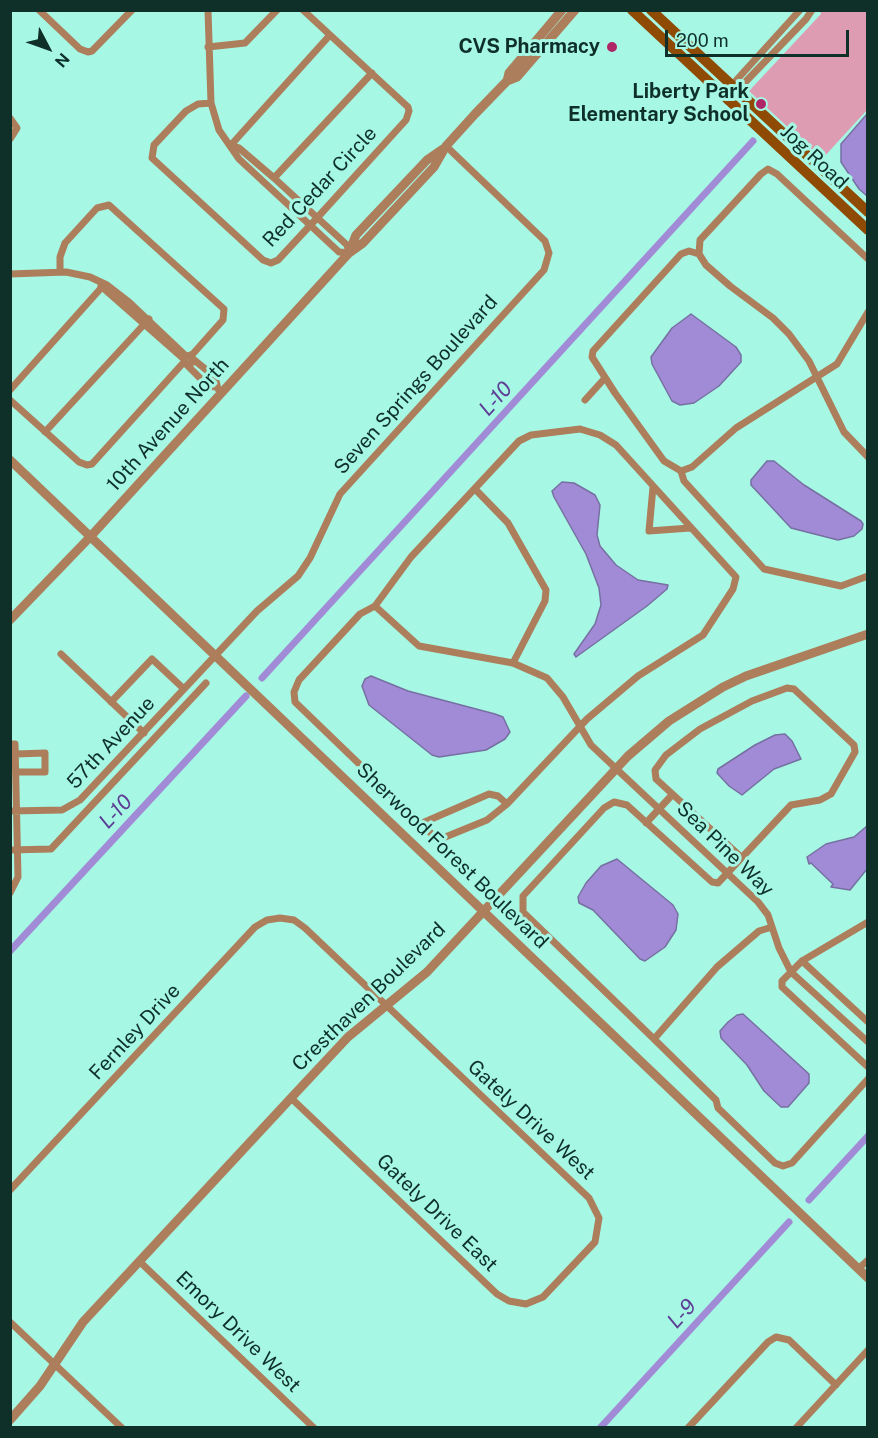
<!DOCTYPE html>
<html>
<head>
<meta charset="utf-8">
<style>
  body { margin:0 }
  #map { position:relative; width:878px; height:1438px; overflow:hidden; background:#a6f7e4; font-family:"Public Sans",sans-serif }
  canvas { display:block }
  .frame { position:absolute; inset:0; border:12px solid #0e3029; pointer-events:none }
  .north { position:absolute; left:18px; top:18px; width:60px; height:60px; -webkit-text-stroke:4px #a6f7e4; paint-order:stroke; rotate:131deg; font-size:16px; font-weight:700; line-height:24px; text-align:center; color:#0e3029 }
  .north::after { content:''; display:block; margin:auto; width:21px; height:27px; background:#0e3029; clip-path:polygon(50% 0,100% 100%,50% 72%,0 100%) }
  .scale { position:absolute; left:665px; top:30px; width:184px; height:27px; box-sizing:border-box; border:3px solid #0e3029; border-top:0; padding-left:8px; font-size:18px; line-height:21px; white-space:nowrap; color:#0e3029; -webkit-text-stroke:4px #a6f7e4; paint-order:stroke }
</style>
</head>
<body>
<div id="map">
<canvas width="878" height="1438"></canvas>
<div class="frame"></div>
<div class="north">N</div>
<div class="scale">200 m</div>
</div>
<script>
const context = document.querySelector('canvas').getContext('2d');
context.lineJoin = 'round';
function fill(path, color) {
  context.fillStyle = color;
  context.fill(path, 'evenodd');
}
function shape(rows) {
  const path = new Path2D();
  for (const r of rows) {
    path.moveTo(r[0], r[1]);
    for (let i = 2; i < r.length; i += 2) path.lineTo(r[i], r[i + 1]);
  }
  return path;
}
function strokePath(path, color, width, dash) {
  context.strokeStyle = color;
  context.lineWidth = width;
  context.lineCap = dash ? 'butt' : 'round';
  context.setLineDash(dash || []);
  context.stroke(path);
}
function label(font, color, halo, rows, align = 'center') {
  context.font = font + ' "Public Sans",sans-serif';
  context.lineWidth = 6;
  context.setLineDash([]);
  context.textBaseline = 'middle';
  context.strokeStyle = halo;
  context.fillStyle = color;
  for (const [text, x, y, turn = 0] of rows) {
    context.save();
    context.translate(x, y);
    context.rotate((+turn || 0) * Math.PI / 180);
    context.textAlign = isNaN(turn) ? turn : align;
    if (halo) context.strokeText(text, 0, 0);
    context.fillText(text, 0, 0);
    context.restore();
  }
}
fill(shape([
  [820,11,868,11,867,110,822,159,749,91,821,14]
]), '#de9cb2');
const water = shape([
  [867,114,867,196,859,189,841,162,841,144,867,114],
  [691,314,736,347,741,355,741,362,719,386,694,403,680,405,672,401,652,364,651,357,672,328,691,314],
  [767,461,774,461,804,485,861,521,863,524,862,529,854,536,838,540,791,528,751,485,751,480,767,461],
  [562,482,574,483,595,495,600,505,597,535,600,546,616,565,638,580,668,585,667,589,647,606,576,657,574,654,595,624,601,605,599,588,586,554,554,497,552,491,562,482],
  [371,676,408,691,495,714,503,717,510,732,505,739,486,750,439,757,432,755,369,705,362,686,365,679,371,676],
  [785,734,792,741,801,759,774,769,742,795,729,786,717,773,718,769,755,745,775,735,785,734],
  [867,826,867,869,850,890,831,887,833,884,811,863,809,864,807,857,826,844,854,837,867,826],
  [617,859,673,905,678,914,676,930,665,947,645,961,640,959,593,910,579,903,578,897,586,883,601,866,617,859],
  [743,1014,809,1074,809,1083,788,1107,781,1107,764,1091,747,1065,721,1038,720,1031,728,1022,737,1015,743,1014]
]);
fill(water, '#a28bd6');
strokePath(water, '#7670a2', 1.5);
strokePath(shape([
  [262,678,753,141],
  [10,951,246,696],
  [809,1200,868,1136],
  [600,1428,789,1222]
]), '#a28bd6', 7);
strokePath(shape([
  [39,10,80,49,88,52,92,51,132,10],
  [208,10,211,103,219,130,239,159,339,252,349,253,347,245,274,178,239,148,231,145],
  [208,47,245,43,277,10],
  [722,96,800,10],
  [727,101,806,19,812,10],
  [211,103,198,104,186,111,154,145,152,158,263,260,271,263,278,260,317,218,406,120,409,111,408,107,303,10],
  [10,118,17,128,10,139],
  [231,145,330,35],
  [274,178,372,73],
  [699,254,706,265,730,286,773,318,789,334,809,361,844,432,868,457],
  [699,254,700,240,761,174,768,169,777,174,868,259],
  [60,272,60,257,65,243,97,208,109,205,224,309,223,320,191,356],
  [10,274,66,272,90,277,107,285,129,302,186,356],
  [101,286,184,359],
  [193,359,215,377,218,389],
  [188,365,193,362,190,355,184,357,185,363,208,386,216,387],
  [10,390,102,287],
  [10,400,79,462,87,465,92,464,184,362],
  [585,400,605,378],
  [580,429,600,435,616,445,736,577,733,589,703,635,638,676,587,719,507,804,487,820,438,840,295,702,294,692,299,680,360,614,375,606,411,557,519,441,531,435,580,429],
  [45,432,149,319],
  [681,471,664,461,615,393,592,357,593,351,681,254,689,251,699,254],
  [681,471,692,467,736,428,837,364,868,312],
  [681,471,684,481,764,569,841,586,868,576],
  [653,487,649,531,690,528],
  [476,490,508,523,546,590,545,601,513,663],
  [375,606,419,646,513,663,547,678,563,697,591,745,758,902,768,915,779,948,791,972,868,1042],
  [61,654,144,733],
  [111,702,152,659,184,689],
  [10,744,15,744,18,877,10,893],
  [16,754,45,753,45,772,16,772],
  [10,811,62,810,80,800,257,611,298,576,310,558,340,494,544,270,549,253,545,241,446,146],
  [646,823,672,795],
  [420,824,489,794,498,796,507,804],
  [10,850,51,849,206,683],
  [868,922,802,961,782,981,782,987,868,1067],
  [772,927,759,931,717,967,654,1039,716,1100,718,1108,775,1163,783,1166,792,1163,868,1079],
  [802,961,868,1022],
  [654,1039,523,912,523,896,604,808,614,802,627,805,712,882,718,883,791,805,820,800,831,794,855,752,854,745,794,689,787,688,752,701,700,729,666,755,655,770,656,779,740,856],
  [10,1190,255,927,267,920,280,918,294,920,305,928,589,1198,599,1218,595,1242,543,1297,526,1304,509,1301,497,1294,291,1098],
  [139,1261,314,1428],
  [858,1269,868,1260],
  [10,1322,122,1428],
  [688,1428,768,1342,776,1337,789,1340,836,1385],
  [796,1428,868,1350]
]), '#ad7e5b', 7);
strokePath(shape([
  [507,81,509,73,562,10],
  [349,253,356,235,427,160,443,149],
  [10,460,868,1278],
  [10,620,91,536,349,253,363,243,434,167,446,146,475,114,507,81,517,77,575,10],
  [10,1420,40,1386,83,1322,291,1098,348,1037,427,972,628,756,669,721,723,687,746,676,868,634]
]), '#ad7e5b', 9);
strokePath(shape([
  [632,10,868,230],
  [651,10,868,212]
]), '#8f4b04', 10);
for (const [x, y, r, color] of [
  [612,47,6,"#af2666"],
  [761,104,6,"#af2666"]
]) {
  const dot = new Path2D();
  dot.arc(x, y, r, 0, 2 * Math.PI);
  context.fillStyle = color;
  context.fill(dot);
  strokePath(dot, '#a6f7e4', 2);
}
label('bold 20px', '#0e3029', '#a6f7e4', [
  ["CVS Pharmacy",600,47],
  ["Liberty Park",749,92],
  ["Elementary School",749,115]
], 'right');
label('20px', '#0e3029', '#a6f7e4', [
  ["Jog Road",814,157,43],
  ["Red Cedar Circle",320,187,-47],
  ["Seven Springs Boulevard",416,385,-48],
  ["10th Avenue North",168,425,-48],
  ["57th Avenue",111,743,-47],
  ["Sea Pine Way",725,849,44],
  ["Sherwood Forest Boulevard",452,856,44],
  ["Cresthaven Boulevard",369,997,-44],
  ["Fernley Drive",135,1032,-47],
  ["Gately Drive West",531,1120,43],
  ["Gately Drive East",437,1213,44],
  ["Emory Drive West",238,1332,44]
]);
label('italic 21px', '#5d3d95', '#a6f7e4', [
  ["L-10",496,399,-48],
  ["L-10",116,812,-47],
  ["L-9",682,1314,-48]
]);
</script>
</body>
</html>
